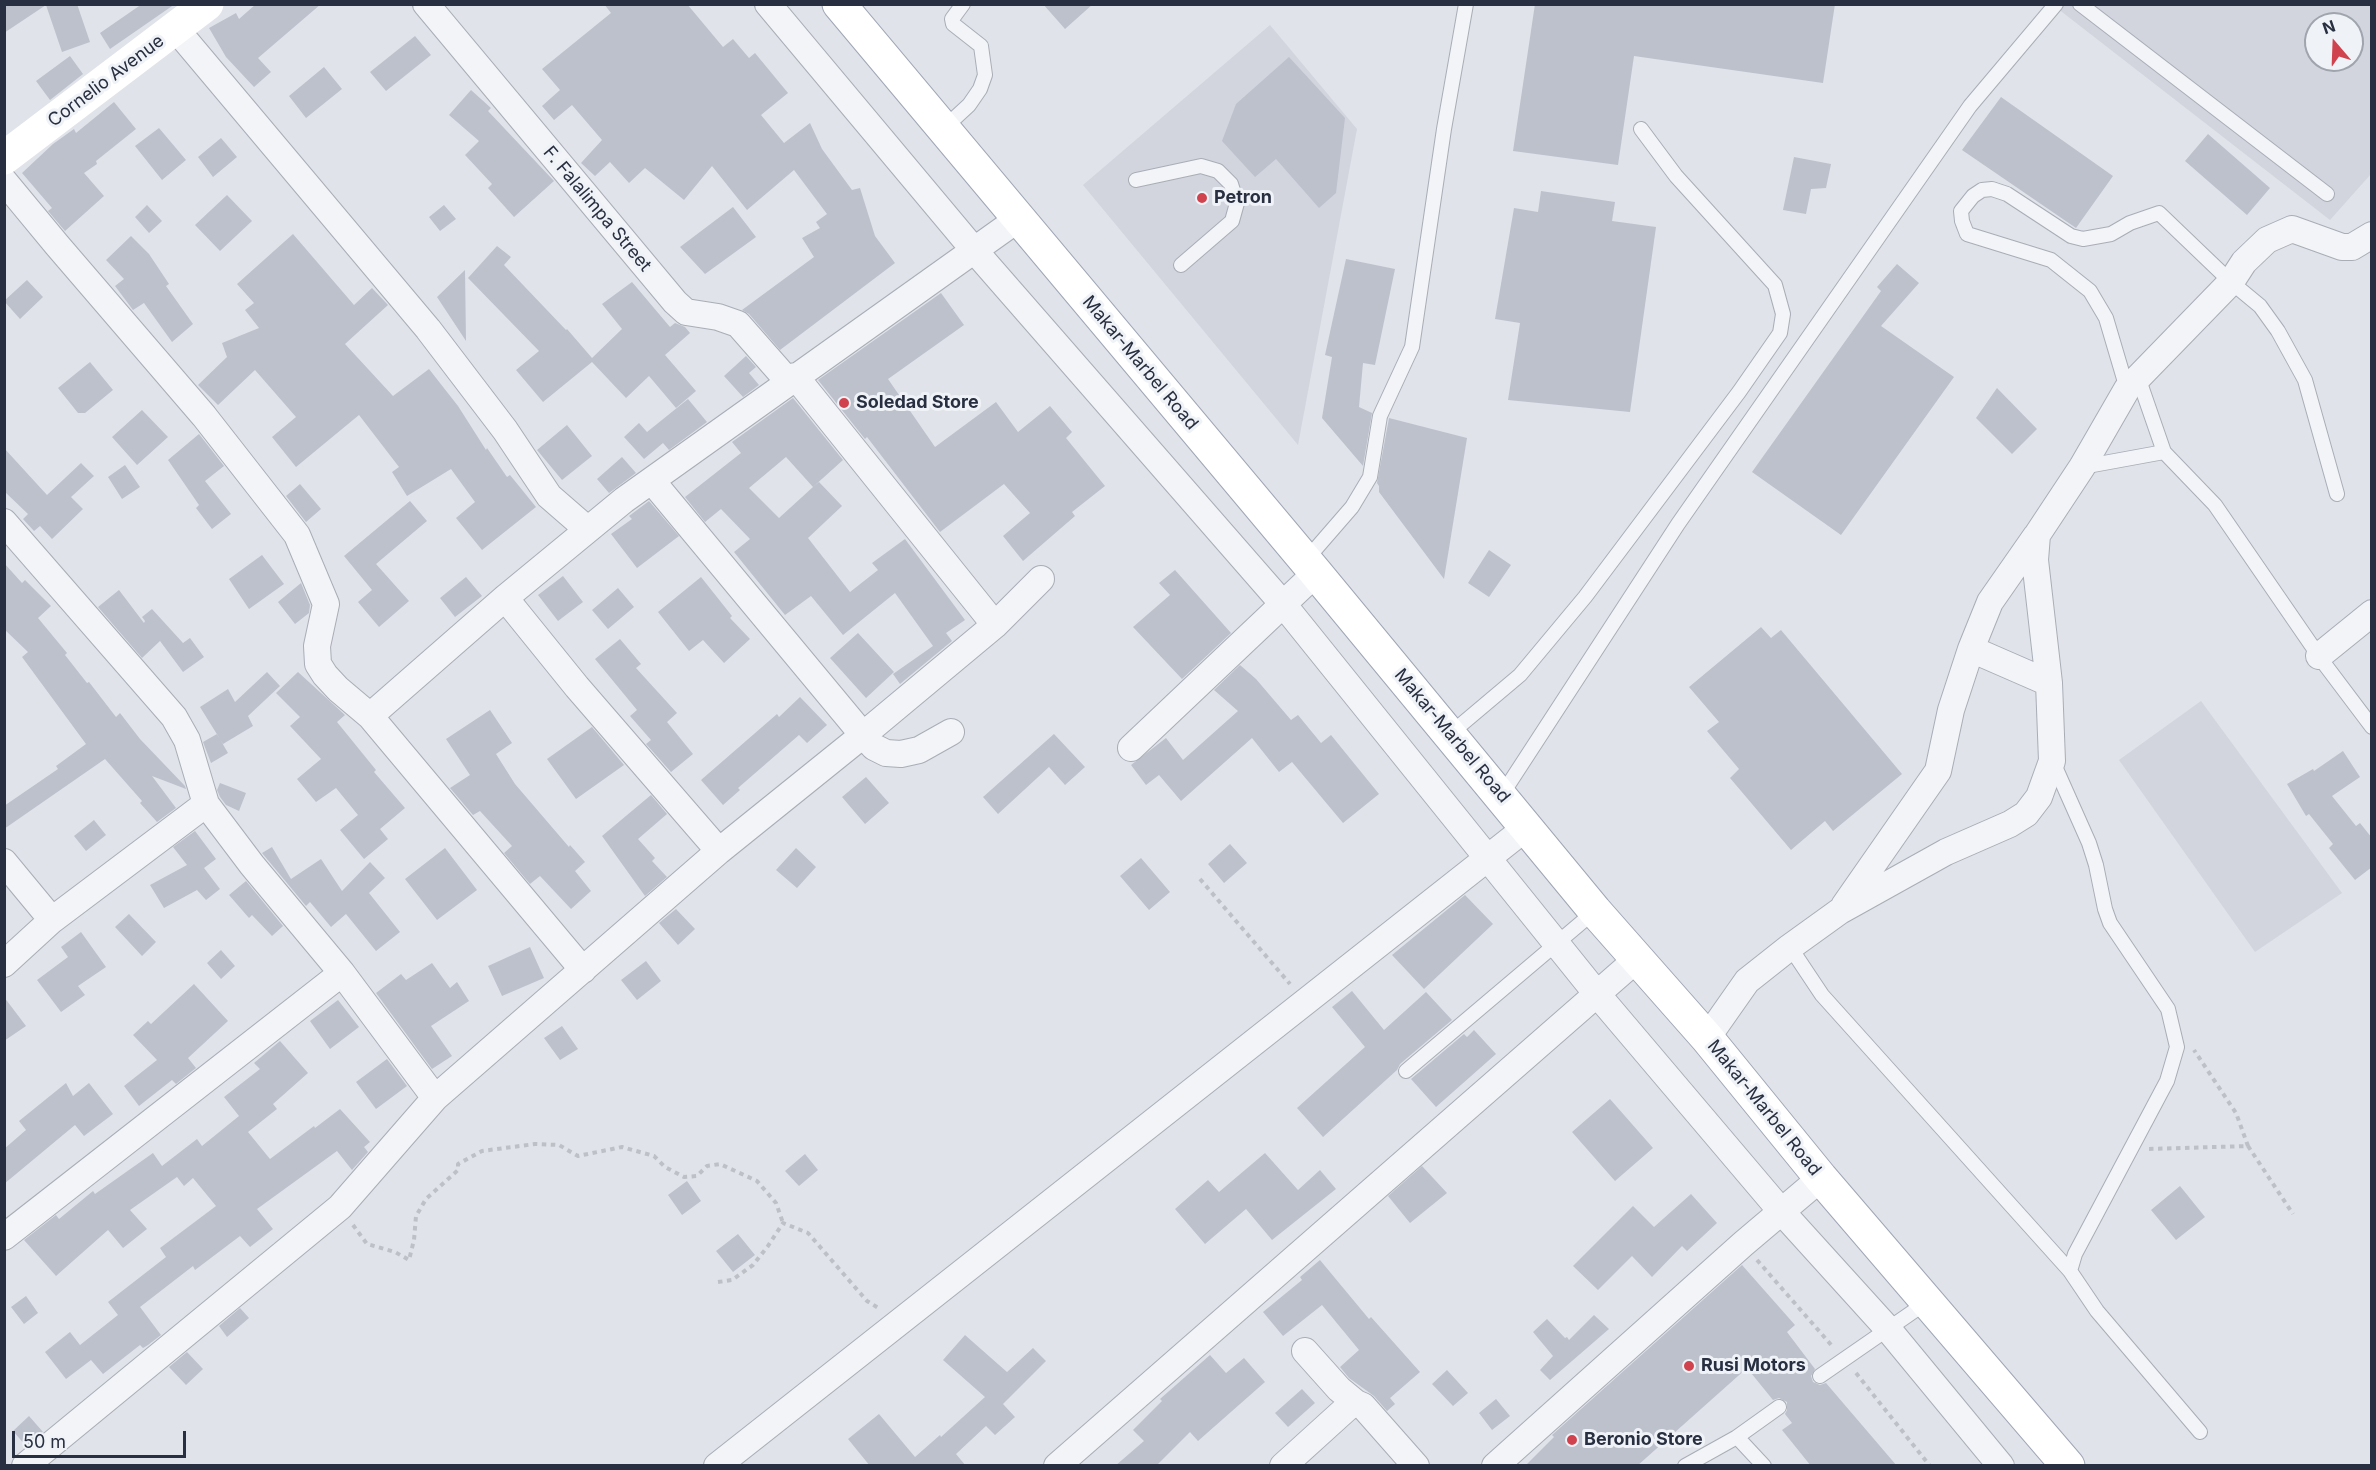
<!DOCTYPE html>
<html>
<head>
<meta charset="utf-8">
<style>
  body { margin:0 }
  #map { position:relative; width:2376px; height:1470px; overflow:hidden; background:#e0e3e9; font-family:Inter,sans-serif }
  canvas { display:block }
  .frame { position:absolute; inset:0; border:6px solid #282f40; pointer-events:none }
  .north { position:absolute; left:2304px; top:12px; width:60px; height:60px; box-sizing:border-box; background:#eff2f6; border:2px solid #9fa4ad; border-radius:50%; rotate:341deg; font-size:16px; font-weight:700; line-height:24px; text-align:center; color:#282f40 }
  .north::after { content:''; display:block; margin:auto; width:21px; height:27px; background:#d0434e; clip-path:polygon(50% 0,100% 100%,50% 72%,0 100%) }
  .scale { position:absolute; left:12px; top:1431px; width:174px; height:27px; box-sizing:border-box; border:3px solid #282f40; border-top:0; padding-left:8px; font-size:18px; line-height:21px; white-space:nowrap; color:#282f40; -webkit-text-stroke:4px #eff2f6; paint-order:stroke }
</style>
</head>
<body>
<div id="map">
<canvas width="2376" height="1470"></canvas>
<div class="frame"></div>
<div class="north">N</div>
<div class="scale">50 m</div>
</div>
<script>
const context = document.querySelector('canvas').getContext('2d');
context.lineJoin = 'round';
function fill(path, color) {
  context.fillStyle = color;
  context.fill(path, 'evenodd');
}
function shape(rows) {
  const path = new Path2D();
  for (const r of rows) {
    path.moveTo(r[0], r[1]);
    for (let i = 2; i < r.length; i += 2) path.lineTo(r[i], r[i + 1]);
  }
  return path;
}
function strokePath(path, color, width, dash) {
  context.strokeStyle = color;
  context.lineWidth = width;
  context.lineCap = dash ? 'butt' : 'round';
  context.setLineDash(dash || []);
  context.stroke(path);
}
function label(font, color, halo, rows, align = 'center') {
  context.font = font + ' Inter,sans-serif';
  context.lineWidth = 6;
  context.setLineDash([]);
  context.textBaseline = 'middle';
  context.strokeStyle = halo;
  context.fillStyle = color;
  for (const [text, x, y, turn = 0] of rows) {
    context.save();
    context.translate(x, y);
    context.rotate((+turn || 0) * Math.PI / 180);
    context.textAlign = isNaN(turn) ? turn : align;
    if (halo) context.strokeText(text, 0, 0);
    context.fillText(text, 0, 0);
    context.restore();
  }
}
fill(shape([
  [2053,5,2371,5,2371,174,2330,220],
  [2316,24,2352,24,2352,60,2316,60],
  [1270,25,1357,129,1298,445,1083,185],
  [2201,701,2342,893,2255,952,2119,760]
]), '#d2d5de');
fill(shape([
  [4,4,77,4,90,42,62,52,46,5,4,33],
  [142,4,175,4,110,49,100,33],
  [256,4,321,4,258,58,271,72,254,87,226,57,209,28,236,13,239,19],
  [604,4,687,4,723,47,733,39,749,58,755,53,788,93,761,115,784,143,810,123,822,149,852,190,860,188,875,236,895,263,780,350,749,314,742,310,814,257,802,238,820,228,816,222,827,214,794,170,747,210,712,166,684,200,645,168,629,183,610,162,595,176,581,163,602,140,572,105,554,120,542,106,560,90,542,69,611,13],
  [1043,4,1093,4,1065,29],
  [1535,4,1835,4,1823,83,1634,56,1618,165,1513,151],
  [415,36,431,55,386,91,370,72],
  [70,56,83,74,50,100,36,81],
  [1289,57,1345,118,1336,193,1319,208,1276,159,1255,177,1222,141,1236,104],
  [324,67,342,89,306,118,289,96],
  [471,90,491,108,488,111,554,181,514,217,488,188,492,184,465,155,479,141,449,115],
  [2001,97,2113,176,2076,228,1962,150],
  [114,102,136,129,96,161,97,164,84,173,104,196,65,231,48,211,52,208,22,173,53,144,74,129,76,133],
  [159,128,186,160,162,180,135,146],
  [2208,134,2270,188,2247,215,2185,161],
  [221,138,237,157,213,177,198,157],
  [1794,157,1831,164,1826,188,1811,189,1806,214,1783,210],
  [1541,191,1615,202,1612,221,1656,227,1630,412,1508,400,1520,323,1495,319,1514,208,1538,212],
  [227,195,252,221,220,251,195,225],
  [147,205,162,221,149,233,135,217],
  [444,205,456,219,440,231,429,217],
  [733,207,756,237,705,274,680,247],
  [293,234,354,305,372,288,388,305,345,344,393,396,429,369,458,406,486,450,487,448,507,477,510,475,536,507,482,550,456,518,475,502,451,469,407,496,392,472,399,467,359,415,296,467,272,437,296,417,255,370,218,405,198,385,227,357,222,343,259,328,245,310,254,303,237,284],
  [131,236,149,254,169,284,166,286,193,324,172,342,144,303,133,310,115,286,124,279,106,260],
  [497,246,511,257,504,265,566,330,567,329,592,358,622,329,602,304,632,282,670,327,675,323,685,327,690,333,665,355,696,391,676,408,649,376,626,398,592,362,543,402,516,370,539,351,468,278],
  [1346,259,1395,269,1375,365,1363,363,1359,407,1372,413,1363,466,1322,418,1332,357,1325,355],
  [1897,264,1919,283,1881,326,1954,377,1841,535,1752,472,1881,291,1877,287],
  [465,270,466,341,437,297],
  [27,280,43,297,20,319,4,301],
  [941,293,964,325,888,379,935,447,996,402,1018,432,1050,406,1072,432,1066,438,1105,486,1072,512,1075,516,1023,561,1003,536,1030,513,1004,484,940,532,867,437,865,439,818,380],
  [746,356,756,367,749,373,759,385,743,397,724,376],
  [90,362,113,390,85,413,78,413,58,388],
  [1997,388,2037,429,2012,454,1976,418],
  [793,398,843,460,813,487,819,482,842,506,808,538,850,592,878,570,872,563,905,539,965,620,946,633,952,641,900,684,893,674,933,646,895,593,843,635,811,596,785,615,734,552,750,539,721,509,705,522,685,497,741,453,732,442],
  [786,457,813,487,779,518,749,488],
  [688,399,707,422,669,450,663,443,644,459,624,437,639,423,647,432],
  [142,410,168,437,137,465,112,437],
  [1389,418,1467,438,1444,579,1379,492,1379,486,1377,483],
  [567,425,592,456,562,480,537,450],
  [199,434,224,466,205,481,231,514,212,529,196,508,199,505,168,460],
  [4,448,47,495,81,463,94,476,71,497,83,509,52,539,40,526,34,531,23,519,28,514,4,491],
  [622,457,636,473,609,493,597,479],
  [125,465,140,487,122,499,108,477],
  [300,484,321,509,306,522,286,496],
  [410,501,427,521,376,564,409,601,379,627,358,602,372,590,344,556],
  [649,501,679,536,637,568,611,534,632,519,629,516],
  [1489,550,1511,565,1489,597,1468,583],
  [262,555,284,584,249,609,229,579],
  [4,563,22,583,25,580,51,606,38,618,67,653,65,655,87,683,89,682,116,717,120,713,140,739,185,786,186,789,152,776,176,808,157,822,140,803,142,801,105,759,4,829,4,806,58,769,56,766,86,744,22,657,28,652,4,629],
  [1175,570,1231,633,1182,679,1133,627,1170,595,1159,583],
  [563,576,583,602,558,621,538,595],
  [466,577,482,596,455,617,440,598],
  [701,577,732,616,730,618,750,639,724,663,703,640,689,651,658,612],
  [301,583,310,605,309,613,295,624,278,602],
  [618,588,634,607,608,629,592,610],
  [119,590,144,623,145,621,142,617,152,609,183,643,190,638,204,657,183,672,160,641,142,658,98,607],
  [1761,627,1771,638,1781,630,1902,774,1833,831,1825,821,1791,850,1730,778,1739,769,1707,731,1719,722,1689,687],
  [858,633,894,672,866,698,830,658],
  [620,639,641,664,636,668,677,713,667,722,693,754,671,772,646,744,651,740,630,716,637,710,595,659],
  [1240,665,1256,679,1291,720,1298,715,1321,743,1331,735,1379,794,1343,823,1292,762,1279,772,1252,738,1181,801,1159,775,1146,785,1131,765,1166,738,1183,760,1238,711,1214,690],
  [267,672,280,686,248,716,253,726,223,744,200,707,228,689,235,702],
  [298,672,345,715,337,722,376,770,374,772,405,808,380,829,388,839,364,859,340,830,358,815,336,788,316,802,297,779,321,759,290,726,300,717,276,693],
  [800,697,827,725,807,743,799,735,738,788,740,790,723,805,701,780,777,714,779,717],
  [490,710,512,743,496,754,515,784,569,847,570,845,585,862,575,871,591,891,571,909,540,876,530,884,504,853,512,846,480,811,473,815,450,788,470,775,446,739],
  [592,727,624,765,576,799,547,759],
  [217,734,228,753,211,763,203,742],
  [1054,734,1085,767,1065,785,1049,767,998,814,983,797],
  [2343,751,2360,777,2332,796,2356,826,2360,823,2372,838,2372,867,2355,880,2329,848,2333,844,2309,814,2306,816,2287,784,2313,769,2314,771],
  [866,777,889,803,865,824,842,797],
  [220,783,246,793,239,811,226,805,220,797,217,790],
  [651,795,667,814,638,839,655,858,652,861,667,877,645,896,602,836],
  [94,820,106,835,86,851,74,836],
  [195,831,216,859,204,868,220,889,206,900,197,890,164,908,150,885,187,865,173,847],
  [1230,844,1247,863,1224,883,1208,864],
  [272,847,291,879,321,859,342,891,370,862,385,878,369,893,400,932,376,951,346,914,331,927,310,902,306,906,262,853],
  [445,848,477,890,437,920,405,879],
  [796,848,816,867,797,888,776,870],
  [1141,858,1170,892,1149,910,1120,876],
  [246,881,283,926,272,936,252,915,249,918,229,895],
  [1465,895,1493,924,1424,989,1392,955],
  [676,909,695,929,678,945,659,923],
  [129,914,156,942,142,956,115,927],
  [81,932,106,967,78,986,85,995,61,1012,37,980,68,957,61,947],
  [530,947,544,978,502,996,488,966],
  [221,950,235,966,221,979,207,963],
  [646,961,661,981,637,1000,621,980],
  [432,963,450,988,457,982,469,1001,431,1026,452,1056,432,1069,376,993,401,974,406,980],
  [194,984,228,1021,188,1058,196,1068,176,1084,172,1080,139,1106,124,1086,157,1060,133,1035,148,1021,151,1024],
  [1352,991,1384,1030,1426,992,1452,1020,1400,1064,1397,1070,1323,1137,1297,1108,1365,1047,1332,1007],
  [4,997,26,1026,4,1041],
  [338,1000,359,1027,330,1049,310,1021],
  [562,1026,578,1049,560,1060,544,1038],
  [1474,1030,1496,1054,1436,1107,1411,1079,1464,1034,1467,1037],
  [280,1041,308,1073,273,1104,277,1109,248,1132,270,1159,314,1126,315,1128,340,1109,370,1142,364,1147,368,1152,352,1170,337,1151,257,1209,273,1229,250,1247,240,1236,195,1270,193,1266,140,1307,161,1335,148,1345,143,1348,140,1345,103,1374,91,1360,66,1379,45,1352,70,1332,80,1345,118,1315,108,1302,166,1257,160,1248,216,1206,193,1178,184,1186,177,1177,130,1210,147,1229,123,1248,108,1230,56,1276,24,1240,56,1215,59,1219,93,1191,95,1194,153,1153,162,1166,197,1139,202,1146,239,1116,224,1097,260,1069,254,1063],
  [387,1059,407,1086,376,1109,356,1082],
  [66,1083,73,1096,89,1083,113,1114,84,1136,75,1125,4,1184,4,1149,26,1130,19,1121],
  [1610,1099,1653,1148,1615,1181,1572,1132],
  [1265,1153,1298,1190,1320,1170,1336,1189,1272,1240,1246,1209,1205,1244,1175,1209,1208,1180,1219,1192],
  [805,1154,818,1170,799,1186,785,1171],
  [1422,1166,1447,1193,1410,1223,1388,1196],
  [687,1181,701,1201,682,1215,668,1195],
  [2180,1186,2205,1217,2176,1240,2151,1210],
  [1691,1194,1717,1223,1687,1251,1682,1246,1652,1277,1632,1256,1598,1290,1573,1266,1633,1206,1654,1227],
  [738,1234,755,1255,733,1272,716,1251],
  [1320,1260,1369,1319,1371,1317,1420,1372,1390,1398,1395,1404,1387,1411,1374,1396,1349,1378,1340,1367,1359,1350,1322,1305,1283,1336,1263,1312,1302,1280,1300,1277],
  [1742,1265,1795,1325,1787,1332,1815,1369,1811,1376,1813,1382,1820,1385,1826,1383,1897,1466,1811,1466,1782,1430,1792,1423,1785,1414,1787,1410,1787,1402,1779,1398,1773,1400,1747,1368,1637,1466,1525,1466,1554,1437,1552,1435],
  [26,1296,38,1313,24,1324,11,1307],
  [240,1308,249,1318,227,1337,219,1326],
  [1594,1315,1609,1329,1550,1380,1540,1370,1553,1356,1533,1332,1547,1319,1565,1338,1567,1337,1569,1340],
  [965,1335,1007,1372,1033,1348,1046,1361,1003,1404,1015,1417,995,1435,986,1426,956,1454,966,1466,870,1466,848,1439,879,1414,915,1457,940,1435,941,1437,985,1397,943,1360],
  [187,1352,203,1369,186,1385,169,1367],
  [1210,1355,1226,1373,1244,1358,1265,1382,1198,1441,1190,1432,1156,1466,1115,1466,1144,1441,1133,1430,1162,1401,1160,1399],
  [1447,1370,1468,1393,1453,1406,1432,1384],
  [1302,1389,1315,1403,1288,1427,1275,1413],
  [1496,1399,1510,1416,1492,1430,1479,1413],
  [29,1416,43,1432,26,1446,13,1431]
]), '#bdc1cc');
const lane = shape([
  [2080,4,2327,194],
  [943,129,969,105,980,89,985,75,981,46,953,24,952,19,963,4],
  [1136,180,1201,166,1218,171,1231,184,1237,203,1232,221,1181,265],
  [2127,389,2106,318,2090,291,2051,260,1967,234,1962,221,1961,211,1973,196,1982,190,1992,189,2007,194,2071,236,2083,239,2111,234,2130,223,2159,213,2231,282,2260,306,2278,331,2305,380,2337,494],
  [2164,452,2215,505,2323,662,2372,727],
  [2082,467,2164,452,2138,377],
  [1306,560,1352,507,1370,477,1380,416,1412,347,1444,129,1466,4],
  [1450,734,1520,675,1585,597,1739,392,1780,333,1783,314,1775,285,1676,176,1641,129],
  [1501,796,1678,524,1970,106,2056,4],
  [1790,947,1822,995,2070,1271,2075,1254,2167,1081,2177,1047,2168,1009,2110,923,2105,909,2096,865,2089,843,2053,762],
  [1406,1071,1595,911],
  [2070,1271,2097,1311,2200,1432],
  [1820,1376,1927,1302],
  [1737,1437,1779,1407],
  [1685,1466,1737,1437,1764,1466]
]);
const street = shape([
  [426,4,675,302,686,312,718,317,738,324,789,382],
  [768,4,974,250,1283,604,1597,994,1781,1211,1888,1329,2001,1466],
  [175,28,428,329,505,430,549,496,587,529],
  [4,181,57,245,204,416,297,535,326,604,317,646,318,664,325,675,338,689,370,716,583,970],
  [795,376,995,625],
  [652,481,863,735,995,625,1041,579],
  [4,522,174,717,187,740,206,804,252,865,342,973,435,1098],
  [505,598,577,687,719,851],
  [1971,649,2049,683],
  [2319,656,2372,613],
  [370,716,505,598,624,500,1018,219],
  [1131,748,1316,573],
  [4,862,52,920],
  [1844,906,1938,771,1951,710,1971,649,1990,602,2036,536],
  [4,964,52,920,206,804],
  [1707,1038,1747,981,1790,947,1840,911,1946,852,2010,824,2026,814,2039,797,2052,761,2049,683,2035,560,2037,535,2082,467,2127,389,2231,282,2244,262,2267,240,2292,229,2342,247,2352,247,2372,235],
  [4,1237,342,973],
  [1305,1351,1339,1389,1356,1403],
  [25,1466,340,1207,435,1098,719,851,863,735,874,747,886,753,901,754,919,750,951,732],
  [717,1466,1527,827],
  [1057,1466,1637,959],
  [1283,1466,1347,1408,1356,1403,1363,1406,1416,1466],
  [1495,1466,1743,1244,1821,1178]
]);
const primary = shape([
  [839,4,1316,573,1595,911,1707,1038,1821,1178,2068,1466]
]);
strokePath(lane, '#a9adb6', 16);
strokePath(street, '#a9adb6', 28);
strokePath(primary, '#9fa6b5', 35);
strokePath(shape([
  [1200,879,1290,984],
  [2248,1146,2293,1214],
  [2149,1149,2248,1146,2236,1113,2194,1050],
  [353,1225,367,1244,395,1252,409,1260,414,1240,416,1216,426,1199,458,1170,458,1164,482,1151,535,1144,559,1145,578,1156,622,1147,654,1156,665,1167,684,1177,697,1176,707,1166,720,1164,757,1181,776,1203,783,1223],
  [1757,1260,1833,1347],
  [718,1282,732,1280,753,1265,768,1246,783,1223,808,1233,867,1301,880,1309],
  [1856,1373,1930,1466]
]), '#bdc1c7', 4, [4.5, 4.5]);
strokePath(lane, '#f2f4f7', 14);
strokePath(street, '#f2f4f7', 26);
strokePath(shape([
  [4,158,207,4]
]), '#fff', 33);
strokePath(primary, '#fff', 33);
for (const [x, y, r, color] of [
  [1202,198,6,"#d0434e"],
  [844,403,6,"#d0434e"],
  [1689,1366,6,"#d0434e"],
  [1572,1440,6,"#d0434e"]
]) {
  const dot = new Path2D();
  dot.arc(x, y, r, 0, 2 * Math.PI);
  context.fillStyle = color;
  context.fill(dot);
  strokePath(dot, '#eff2f6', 2);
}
label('18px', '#282f40', '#eff2f6', [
  ["Cornelio Avenue",106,81,-37],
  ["F. Falalimpa Street",597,209,50],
  ["Makar-Marbel Road",1140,363,50],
  ["Makar-Marbel Road",1452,736,50],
  ["Makar-Marbel Road",1764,1108,51]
]);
label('bold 18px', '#282f40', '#eff2f6', [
  ["Petron",1214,198],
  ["Soledad Store",856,403],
  ["Rusi Motors",1701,1366],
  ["Beronio Store",1584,1440]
], 'left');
</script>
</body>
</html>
